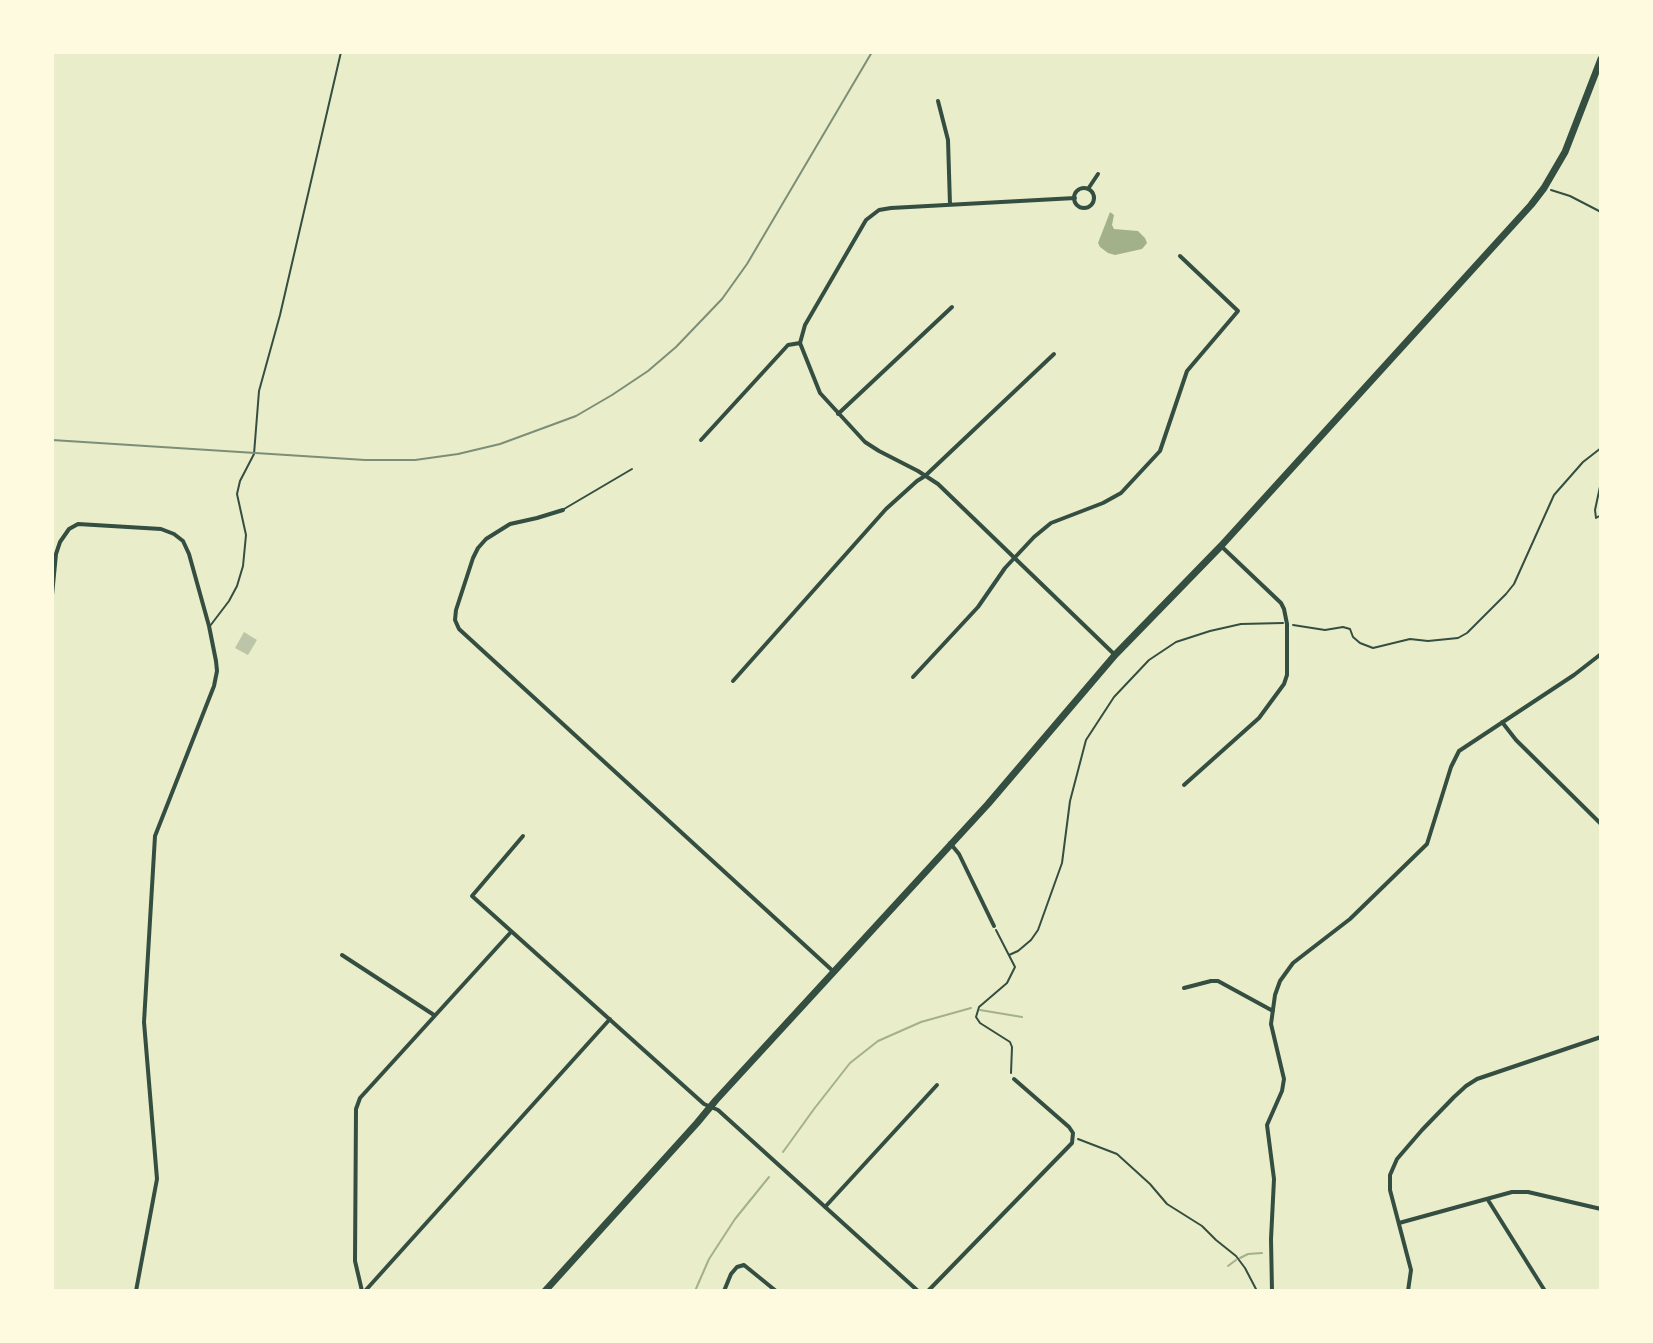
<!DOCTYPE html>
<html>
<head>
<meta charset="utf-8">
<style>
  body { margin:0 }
  #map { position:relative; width:1653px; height:1343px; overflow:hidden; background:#e9edc9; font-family:"Alegreya Sans",sans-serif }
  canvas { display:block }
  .frame { position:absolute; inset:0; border:54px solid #fefae0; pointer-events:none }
</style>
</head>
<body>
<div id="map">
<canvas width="1653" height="1343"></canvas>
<div class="frame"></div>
</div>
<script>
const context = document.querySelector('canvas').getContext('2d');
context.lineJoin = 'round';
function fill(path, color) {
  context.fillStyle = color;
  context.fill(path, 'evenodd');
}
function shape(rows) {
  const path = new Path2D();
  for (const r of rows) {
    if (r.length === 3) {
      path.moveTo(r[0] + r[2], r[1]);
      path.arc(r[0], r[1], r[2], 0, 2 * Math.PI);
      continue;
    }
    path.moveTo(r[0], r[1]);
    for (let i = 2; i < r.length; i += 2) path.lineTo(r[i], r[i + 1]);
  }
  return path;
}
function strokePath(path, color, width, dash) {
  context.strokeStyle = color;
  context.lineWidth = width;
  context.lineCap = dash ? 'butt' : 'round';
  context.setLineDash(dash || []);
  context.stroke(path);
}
fill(shape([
  [1110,212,1114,215,1112,225,1114,229,1138,231,1145,238,1147,243,1142,249,1115,255,1108,253,1100,247,1098,243]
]), '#a3b18a');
strokePath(shape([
  [980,1010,1022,1017],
  [783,1152,814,1109,850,1063,878,1041,921,1022,971,1008],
  [1240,1258,1248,1254,1262,1253],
  [1228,1266,1236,1260],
  [695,1291,709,1259,735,1219,769,1177]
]), '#a3b18a', 2);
fill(shape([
  [244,632,257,640,248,655,235,648]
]), '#bcc5a7');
strokePath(shape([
  [1551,190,1570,196,1601,212],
  [1601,482,1595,510,1596,518,1601,515],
  [1293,625,1325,630,1343,627,1350,629,1353,637,1360,643,1373,648,1410,639,1428,641,1458,638,1467,633,1506,594,1514,584,1554,495,1583,462,1601,448],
  [996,930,1015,967,1007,983,979,1007,976,1017,980,1023,1010,1042,1012,1047,1011,1073],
  [1009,955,1018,951,1031,940,1038,930,1062,863,1070,801,1086,740,1114,697,1149,660,1176,642,1210,631,1241,624,1283,623],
  [1078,1139,1117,1154,1150,1184,1167,1204,1202,1226,1216,1240,1236,1256,1245,1268,1257,1291]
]), '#344e41', 2);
strokePath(shape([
  [564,509,632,469],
  [210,626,229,601,237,586,243,566,246,535,237,494,240,481,254,454,259,391,280,315,341,52]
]), '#344e41', 2);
strokePath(shape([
  [938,101,948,140,950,205],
  [1084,198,10],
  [1088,189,1098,174],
  [1075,198,891,208,879,210,866,220,805,325,800,343,820,393,865,442,879,451,918,471,938,484,1115,655],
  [838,414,952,307],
  [701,440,788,345,800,343],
  [563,510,537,518,510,524,486,539,478,548,473,558,456,610,455,620,459,629,834,972],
  [52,595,56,554,60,542,69,529,78,524,161,529,174,534,183,541,189,554,209,626,216,661,217,671,214,686,155,836,144,1022,157,1179,136,1291],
  [913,677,978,607,1005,568,1034,537,1051,523,1103,503,1121,493,1160,451,1187,371,1238,311,1180,256],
  [733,681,886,509,917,481,925,476,1054,354],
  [1502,722,1516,740,1601,824],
  [1184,785,1259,718,1284,684,1287,675,1287,624,1284,609,1281,603,1221,546],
  [523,836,472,896,704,1104,718,1110,918,1291],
  [950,843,959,854,994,926],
  [342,955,434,1015],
  [1184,988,1211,981,1218,981,1273,1011],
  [1488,1200,1545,1291],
  [825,1207,937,1085],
  [1399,1223,1512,1192,1528,1192,1601,1209],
  [362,1291,355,1261,356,1109,360,1098,511,932],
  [365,1291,610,1019],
  [724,1291,731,1274,737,1267,744,1265,776,1291],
  [928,1291,1072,1143,1073,1133,1069,1127,1014,1079],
  [1272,1291,1271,1239,1274,1179,1267,1125,1282,1091,1284,1079,1271,1024,1275,995,1280,981,1293,963,1350,919,1427,844,1451,767,1459,751,1574,675,1601,654],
  [1408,1291,1411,1270,1390,1190,1390,1175,1397,1159,1422,1130,1454,1097,1466,1086,1477,1079,1601,1037]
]), '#344e41', 4);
strokePath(shape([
  [545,1291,697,1123,716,1100,988,804,1115,655,1221,546,1531,205,1544,188,1565,152,1601,59]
]), '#344e41', 7);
strokePath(shape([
  [52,440,365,460,415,460,458,454,500,444,576,416,612,395,648,371,676,347,722,299,747,264,872,52]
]), '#7c8e77', 2);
</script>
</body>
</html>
